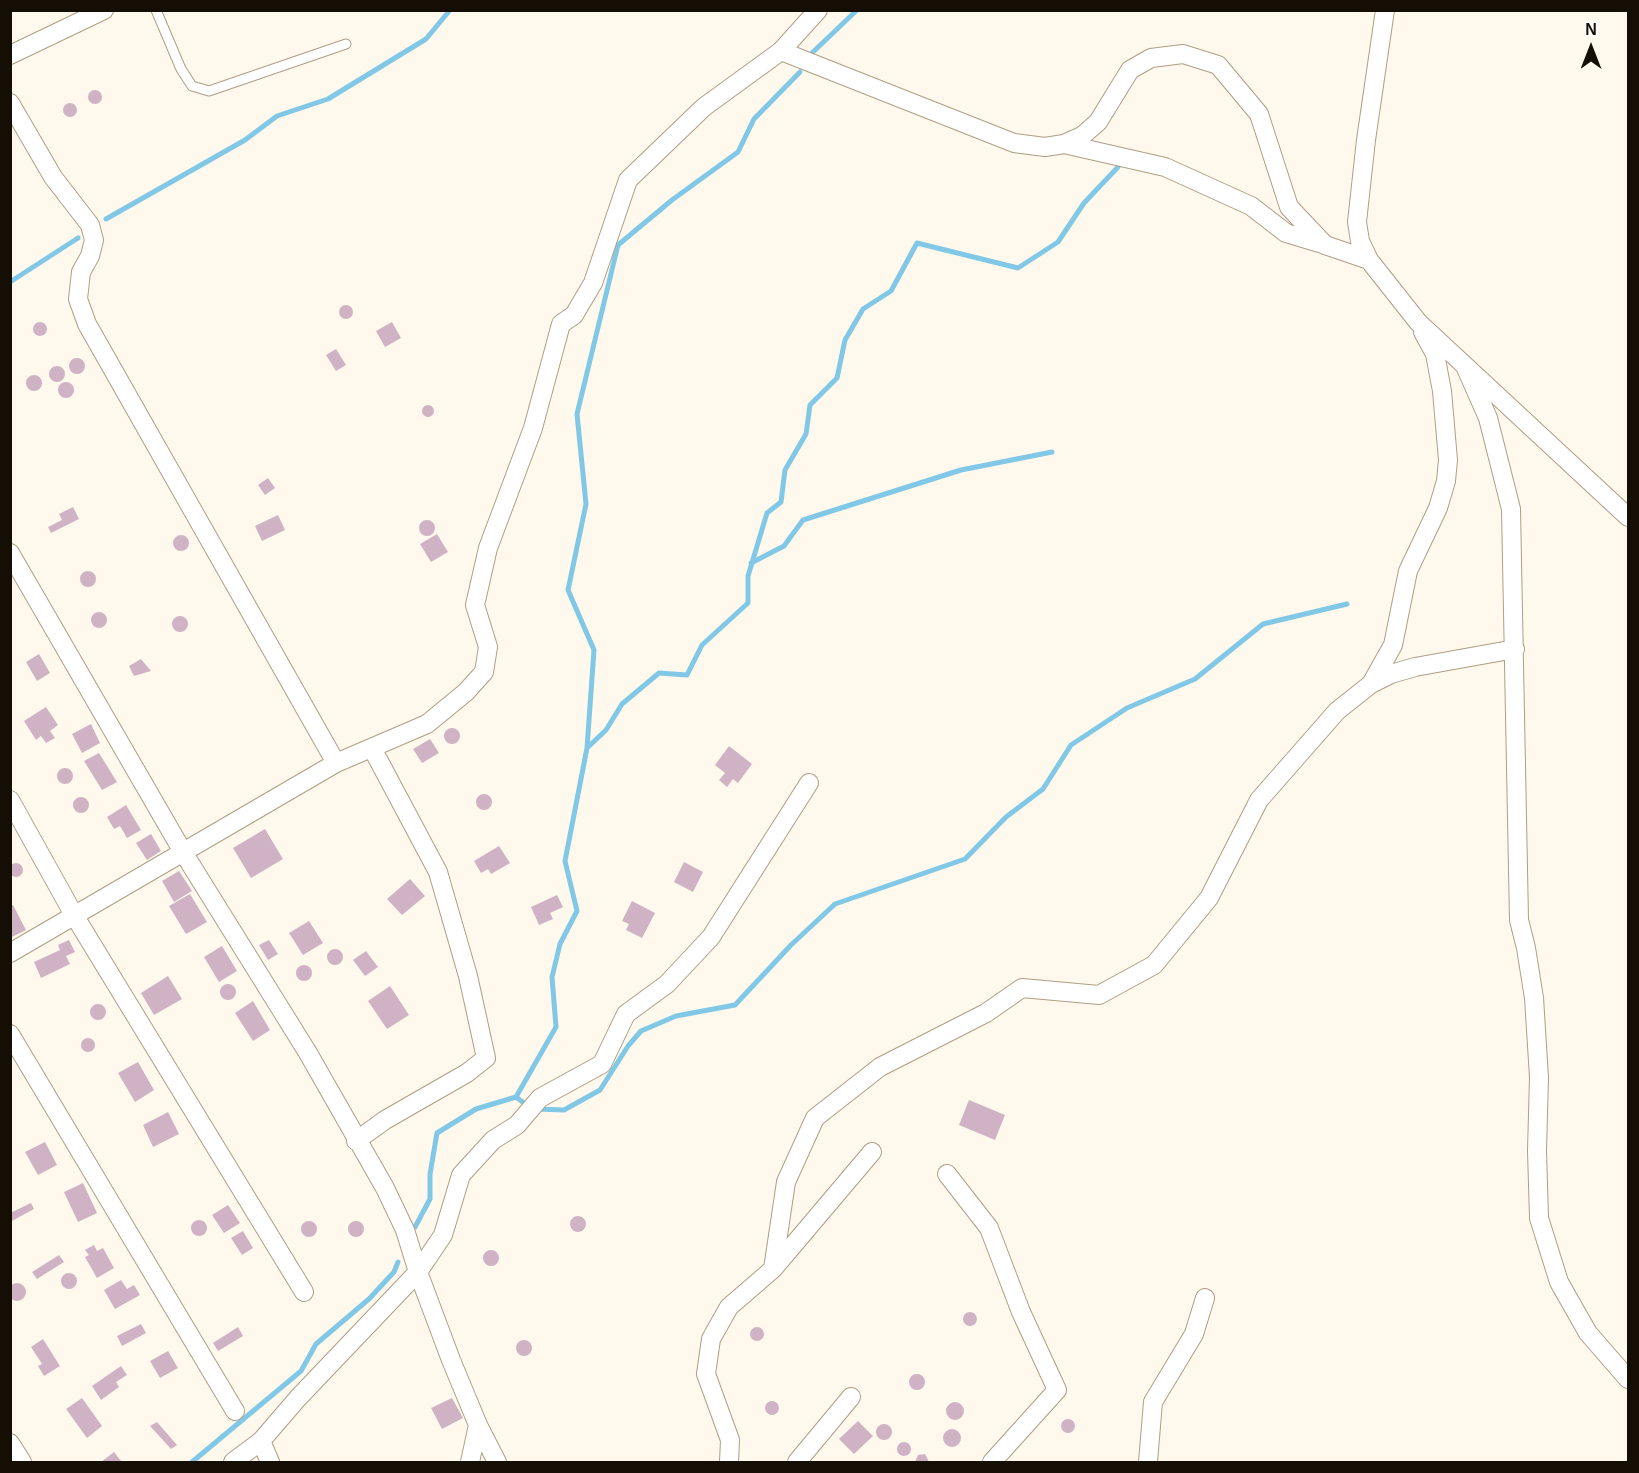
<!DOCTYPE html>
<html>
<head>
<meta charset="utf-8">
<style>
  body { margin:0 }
  #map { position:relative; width:1639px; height:1473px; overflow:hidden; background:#fff8ed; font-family:Helvetica,sans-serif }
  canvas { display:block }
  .frame { position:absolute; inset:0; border:12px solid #140e05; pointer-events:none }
  .north { position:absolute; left:1561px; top:18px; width:60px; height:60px; -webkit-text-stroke:4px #fff; paint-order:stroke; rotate:0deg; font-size:16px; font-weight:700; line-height:24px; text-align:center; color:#140e05 }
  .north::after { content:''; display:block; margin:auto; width:21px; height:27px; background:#140e05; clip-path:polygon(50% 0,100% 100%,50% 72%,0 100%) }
</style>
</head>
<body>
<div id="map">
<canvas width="1639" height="1473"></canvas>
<div class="frame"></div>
<div class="north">N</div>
</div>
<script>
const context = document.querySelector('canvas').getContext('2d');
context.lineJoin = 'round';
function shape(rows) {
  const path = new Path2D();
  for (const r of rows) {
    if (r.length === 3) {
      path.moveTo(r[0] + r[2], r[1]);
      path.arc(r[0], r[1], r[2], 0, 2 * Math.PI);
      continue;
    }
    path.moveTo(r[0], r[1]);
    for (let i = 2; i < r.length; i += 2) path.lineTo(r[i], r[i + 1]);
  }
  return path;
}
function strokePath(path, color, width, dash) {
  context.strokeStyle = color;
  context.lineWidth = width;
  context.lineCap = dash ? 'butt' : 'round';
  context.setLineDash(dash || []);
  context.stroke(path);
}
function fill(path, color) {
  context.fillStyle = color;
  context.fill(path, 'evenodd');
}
strokePath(shape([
  [812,53,857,10],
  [106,219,245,140,277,116,328,99,426,39,450,10],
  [10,282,78,238],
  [751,563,784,546,803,520,961,470,1052,452],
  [587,748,594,650,568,590,586,504,577,414,618,245,672,200,738,152,754,119,800,72],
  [516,1097,556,1027,552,977,560,944,577,911,565,861,587,748,606,730,622,704,659,673,687,675,702,645,748,603,748,576,767,513,781,502,785,470,806,434,810,405,837,378,845,340,863,309,891,291,917,243,1018,268,1058,242,1084,203,1118,167],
  [536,1109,564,1110,600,1090,628,1046,641,1031,676,1016,735,1005,791,945,835,904,965,859,1006,817,1043,789,1071,745,1127,708,1195,679,1263,624,1347,604],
  [415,1227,430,1199,430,1174,437,1133,476,1109,516,1097,528,1106],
  [192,1462,301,1371,316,1344,369,1299,394,1272,398,1262]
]), '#81c8e7', 5);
fill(shape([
  [95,97,7],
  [70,110,7],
  [346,312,7],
  [392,322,401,338,385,347,376,331],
  [40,329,7],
  [336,349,346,365,336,371,326,355],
  [77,366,8],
  [57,374,8],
  [34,383,8],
  [66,390,8],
  [428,411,6],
  [268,478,275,488,265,495,258,485],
  [73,507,79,519,51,533,48,527,62,520,59,514],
  [278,515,285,530,262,541,255,526],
  [427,528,8],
  [437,534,448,552,431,562,420,544],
  [181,543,8],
  [88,579,8],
  [99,620,8],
  [180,624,8],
  [39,654,50,673,37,681,26,662],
  [141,659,151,671,134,676,129,666],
  [46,707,58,725,50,731,55,738,46,743,41,736,36,740,24,721],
  [91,724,100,743,82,753,72,734],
  [452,736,8],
  [430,739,439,753,422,763,413,749],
  [729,746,752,764,738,783,733,779,727,787,719,780,725,773,715,765],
  [99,753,117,782,102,790,84,761],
  [65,776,8],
  [484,802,8],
  [81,805,8],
  [126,805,141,830,127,838,120,826,114,829,107,817],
  [265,829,283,859,251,878,233,848],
  [151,834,161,851,147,860,136,843],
  [499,846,510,863,491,874,488,869,481,873,474,861],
  [684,862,703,872,693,892,674,882],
  [16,870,7],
  [179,871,192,891,174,902,162,881],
  [410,879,425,896,402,915,387,899],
  [190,894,207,922,186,934,169,906],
  [557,895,563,907,550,913,553,919,539,925,531,907],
  [632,901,655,913,642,938,626,930,629,924,622,921],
  [13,905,26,930,10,938,10,906],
  [309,921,323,943,303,955,289,933],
  [69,940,75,952,66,956,70,964,41,978,34,962,60,950,58,945],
  [269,940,278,954,268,960,259,945],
  [222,946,237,971,219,982,204,957],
  [335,957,8],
  [366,951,378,967,365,976,353,960],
  [304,973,8],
  [168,976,182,999,154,1015,141,993],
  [228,992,8],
  [390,986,409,1015,387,1029,368,1001],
  [253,1001,270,1030,253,1041,235,1013],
  [98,1012,8],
  [88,1045,7],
  [138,1062,154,1090,135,1102,118,1073],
  [969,1100,1005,1115,995,1140,959,1125],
  [168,1112,179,1134,153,1147,143,1125],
  [45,1142,57,1165,38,1175,25,1152],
  [83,1183,97,1213,78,1222,64,1192],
  [31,1203,34,1209,10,1222,10,1213],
  [228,1205,240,1223,224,1233,212,1215],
  [578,1224,8],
  [199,1228,8],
  [356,1229,8],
  [309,1229,8],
  [243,1231,253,1248,242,1255,231,1238],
  [94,1245,97,1251,103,1248,114,1268,97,1278,85,1257,89,1255,85,1250],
  [491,1258,8],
  [59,1255,64,1262,37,1279,32,1272],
  [69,1281,8],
  [121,1280,127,1289,134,1285,140,1295,115,1309,104,1290],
  [17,1292,9],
  [970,1319,7],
  [141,1324,146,1333,122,1346,117,1336],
  [757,1334,7],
  [238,1327,243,1336,218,1351,213,1343],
  [43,1339,60,1366,44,1376,38,1366,42,1364,31,1347],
  [524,1348,8],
  [168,1351,178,1368,160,1378,150,1361],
  [121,1366,127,1375,116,1382,119,1387,101,1400,92,1386],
  [917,1382,8],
  [82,1398,102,1426,87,1438,66,1409],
  [452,1398,463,1418,442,1429,431,1408],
  [772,1408,7],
  [955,1411,9],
  [1068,1426,7],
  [858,1421,873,1436,854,1454,839,1439],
  [157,1422,177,1445,171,1449,150,1426],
  [884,1432,8],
  [952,1438,9],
  [904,1449,7],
  [114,1452,121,1461,101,1462],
  [925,1454,929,1462,915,1462,918,1455]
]), '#cfb3c5');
const lane = shape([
  [156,10,181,69,192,86,209,91,346,44]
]);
const street = shape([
  [1385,10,1366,140,1357,222,1360,241,1369,260,1418,322,1628,517],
  [781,51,1014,143,1045,147,1064,144,1082,136,1098,122,1130,70,1151,58,1183,54,1218,65,1259,114,1289,207,1325,245,1369,260],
  [10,55,104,10],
  [10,103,53,177,90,225,94,240,90,256,81,272,78,299,87,324,336,763],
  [1064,144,1165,167,1251,206,1286,233,1319,243],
  [1465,366,1488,418,1511,509,1519,920,1526,948,1534,998,1539,1077,1537,1151,1539,1218,1559,1282,1588,1333,1628,1379],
  [10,553,183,852,308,1053,385,1188,405,1230,418,1272,451,1360,478,1425,497,1462],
  [1371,684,1393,645,1408,571,1438,508,1446,481,1448,460,1442,391,1435,354,1423,332],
  [10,800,74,915,304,1292],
  [10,953,336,763,427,724,466,692,484,672,488,647,475,605,488,548,533,428,561,324,574,315,593,283,628,180,704,107,781,51,818,10],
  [10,1034,235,1411],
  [356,1141,385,1120,467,1073,486,1058,468,976,438,872,372,748],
  [947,1174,989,1228,1021,1312,1057,1390,992,1462],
  [773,1269,786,1182,815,1118,880,1067,986,1013,1022,988,1099,995,1154,965,1209,898,1259,800,1337,711,1371,684,1391,674,1415,667,1515,649],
  [261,1441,270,1462],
  [10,1443,22,1462],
  [233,1462,261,1441,298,1398,418,1272,443,1235,461,1175,493,1140,517,1125,540,1098,602,1064,626,1014,667,984,711,937,809,783],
  [470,1462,478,1425],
  [729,1462,730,1440,706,1374,711,1339,729,1307,773,1269,872,1152],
  [797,1462,851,1397],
  [1148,1462,1153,1402,1194,1334,1205,1298]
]);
strokePath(lane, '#ae9e84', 11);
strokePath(street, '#ae9e84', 20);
strokePath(lane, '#fff', 9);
strokePath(street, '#fff', 18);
</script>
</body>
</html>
